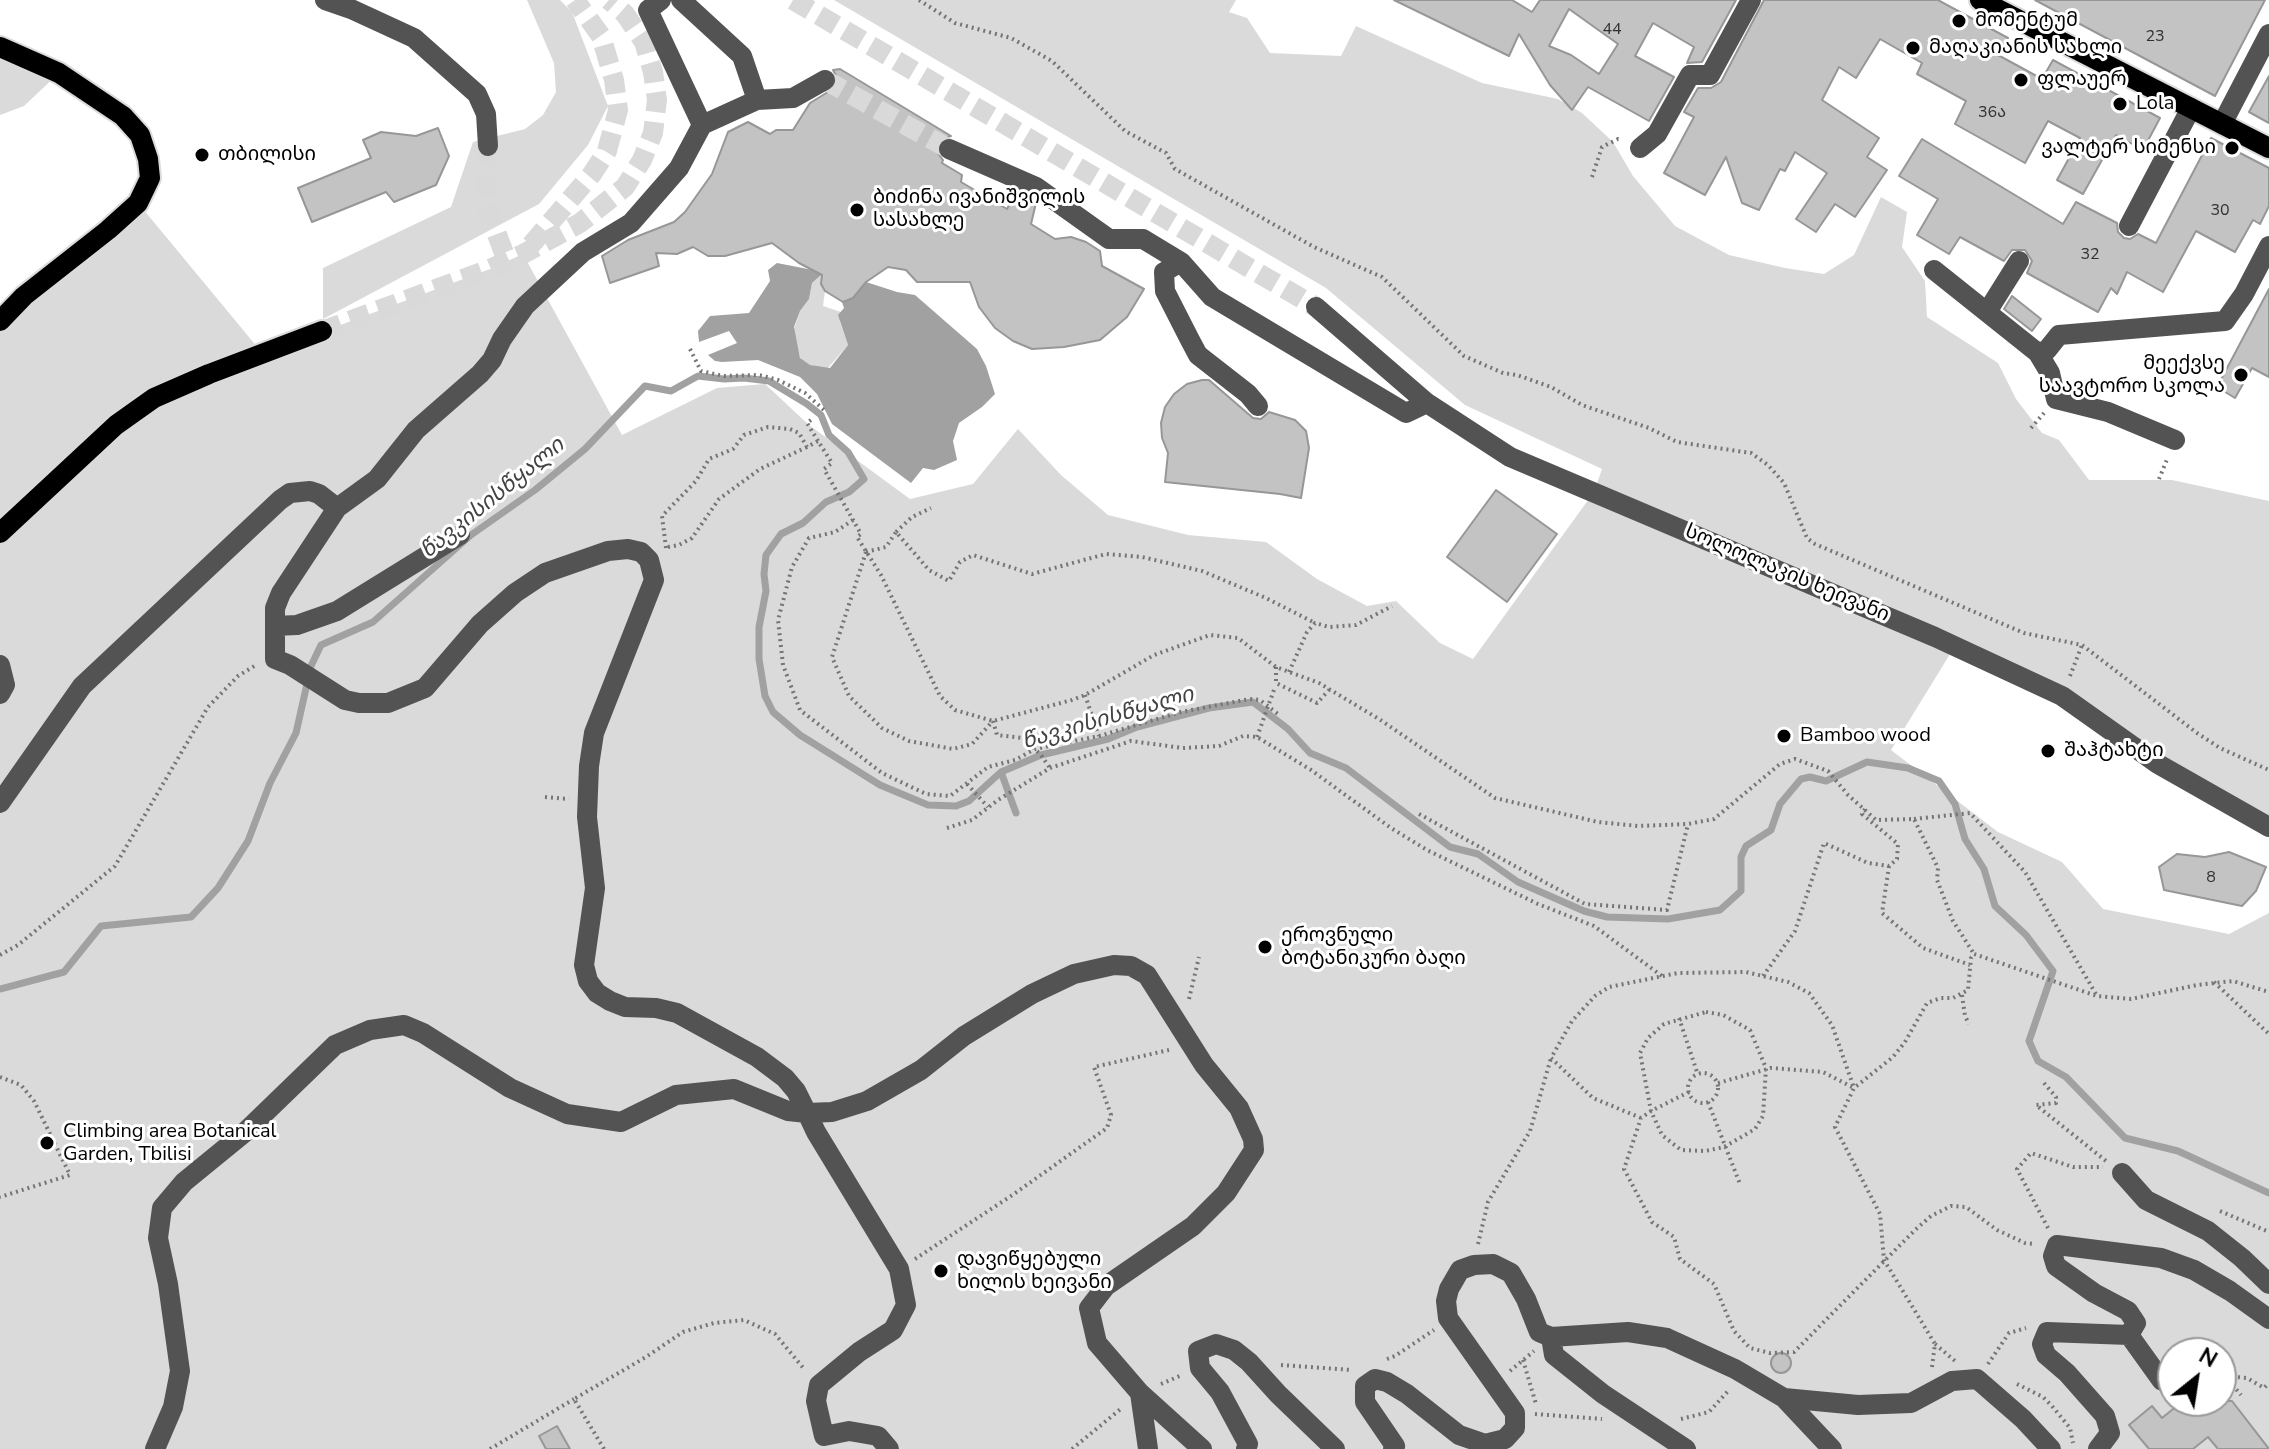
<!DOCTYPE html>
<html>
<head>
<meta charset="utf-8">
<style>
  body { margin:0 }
  #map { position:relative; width:2269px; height:1449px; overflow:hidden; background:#fff; font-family:"Nunito Sans",sans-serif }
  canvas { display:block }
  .north { position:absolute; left:2157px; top:1337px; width:80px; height:80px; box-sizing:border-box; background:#fff; border:2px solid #999; border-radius:50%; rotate:30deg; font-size:22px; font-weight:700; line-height:32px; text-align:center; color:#000 }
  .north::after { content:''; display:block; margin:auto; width:28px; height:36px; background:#000; clip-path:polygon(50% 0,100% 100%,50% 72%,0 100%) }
</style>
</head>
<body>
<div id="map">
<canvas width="2269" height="1449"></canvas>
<div class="north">N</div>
</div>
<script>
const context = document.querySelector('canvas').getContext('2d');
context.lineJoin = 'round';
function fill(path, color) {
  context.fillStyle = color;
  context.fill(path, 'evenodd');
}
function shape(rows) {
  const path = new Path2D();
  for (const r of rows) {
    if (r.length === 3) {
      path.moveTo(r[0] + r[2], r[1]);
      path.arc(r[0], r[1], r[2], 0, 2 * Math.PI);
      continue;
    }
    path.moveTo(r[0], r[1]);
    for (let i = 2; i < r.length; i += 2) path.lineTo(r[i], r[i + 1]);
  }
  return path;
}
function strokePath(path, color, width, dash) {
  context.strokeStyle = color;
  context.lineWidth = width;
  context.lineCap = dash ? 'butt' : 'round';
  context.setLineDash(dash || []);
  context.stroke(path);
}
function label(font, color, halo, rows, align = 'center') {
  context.font = font + ' "Nunito Sans","Noto Sans Georgian",sans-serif';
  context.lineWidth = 6;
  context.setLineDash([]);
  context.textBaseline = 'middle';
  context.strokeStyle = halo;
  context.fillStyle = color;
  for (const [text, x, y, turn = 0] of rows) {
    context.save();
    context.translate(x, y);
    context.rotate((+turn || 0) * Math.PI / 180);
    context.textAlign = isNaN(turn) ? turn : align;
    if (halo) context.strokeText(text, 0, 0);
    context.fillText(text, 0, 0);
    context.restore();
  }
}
fill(shape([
  [527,0,560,0,572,12,608,106,588,145,539,204,323,319,323,268,451,207,473,142,525,129,543,115,556,92,554,63],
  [834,0,1236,0,1229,12,1247,18,1270,53,1341,56,1356,26,1482,83,1558,99,1582,113,1613,142,1633,176,1675,226,1729,255,1785,268,1824,274,1854,255,1881,197,1907,212,1902,247,1925,281,1927,317,1998,363,2016,399,2042,433,2059,440,2089,480,2172,480,2269,501,2269,825,2062,696,1955,646,1891,750,1998,832,2062,862,2103,909,2229,934,2269,913,2269,1449,0,1449,0,321,138,203,263,354,490,269,523,254,622,435,717,388,765,384,809,425,910,499,973,484,1018,429,1061,475,1108,515,1188,535,1266,542,1317,579,1367,606,1396,601,1440,643,1473,659,1594,492,1602,469,1465,405,1326,288],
  [2173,1353,2221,1353,2221,1401,2173,1401],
  [0,47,59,73,24,106,0,115],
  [821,275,821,284,825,291,823,306,841,312,840,322,848,345,827,369,810,365,801,360,793,332,800,311,809,299,812,283]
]), '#dadada');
fill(shape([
  [777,263,813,270,821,275,812,283,809,299,800,311,794,327,800,358,810,365,830,368,848,345,838,315,844,308,842,302,853,298,866,282,897,292,915,295,977,349,986,366,995,394,982,407,959,423,953,441,957,460,934,470,923,468,911,483,832,424,817,394,800,377,758,360,722,362,715,361,708,355,737,343,729,331,699,342,698,331,710,316,749,313,770,281,768,270]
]), '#a1a1a1');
strokePath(shape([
  [1001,772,1016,813],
  [0,989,64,972,101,926,191,917,218,888,248,841,270,783,296,733,311,666,321,645,373,622,471,535,535,490,585,449,645,386,671,391,698,376,724,379,744,378,769,381,807,404,821,415,829,435,848,452,864,479,849,492,826,502,803,523,781,534,766,555,764,574,766,591,759,627,759,659,765,696,773,712,800,735,880,785,928,805,956,806,969,801,1001,772,1041,755,1108,739,1137,727,1209,708,1253,702,1288,729,1310,753,1346,768,1450,847,1478,854,1518,882,1584,911,1607,917,1668,919,1720,910,1741,891,1741,857,1746,846,1771,830,1780,804,1801,779,1810,777,1826,781,1867,762,1908,768,1939,781,1955,804,1965,839,1984,869,1995,906,2026,935,2053,971,2029,1041,2038,1061,2066,1077,2125,1138,2178,1151,2269,1193]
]), '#a1a1a1', 7);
const building = shape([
  [1394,0,1512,0,1532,12,1540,0,1736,0,1702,62,1687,63,1694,47,1653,23,1635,56,1674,77,1649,121,1588,87,1572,110,1550,85,1519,34,1509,56,1394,0],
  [1569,9,1618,44,1599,74,1571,55,1549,46,1569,9],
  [1764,0,1938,0,2008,38,1998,55,2042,79,2053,60,2160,118,2143,150,2116,135,2083,194,2057,180,2080,138,2048,121,2025,163,1955,124,1966,101,1917,74,1922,63,1880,39,1856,78,1839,67,1822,100,1879,138,1867,157,1887,170,1855,217,1835,204,1816,232,1796,219,1827,173,1795,152,1785,171,1780,169,1759,210,1742,203,1726,157,1705,195,1664,173,1694,117,1684,112,1698,88,1711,88,1721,82,1764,0],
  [2035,0,2265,0,2215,96,2035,0],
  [840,69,951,136,941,139,936,151,943,160,942,163,962,175,961,182,1007,209,1015,194,1030,198,1036,203,1031,224,1055,239,1071,237,1086,242,1100,251,1102,266,1144,289,1127,317,1100,340,1064,347,1032,349,1013,341,995,328,979,307,970,282,917,282,906,270,888,267,866,282,853,298,843,302,825,291,821,284,822,275,799,263,772,243,725,256,708,256,693,247,677,254,656,253,659,266,610,283,602,256,628,240,674,222,685,212,712,174,728,132,748,122,770,134,776,130,793,130,810,103,836,87,838,79,833,70,840,69],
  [2269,76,2269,123,2249,112,2269,76],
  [438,128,449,156,436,185,394,202,386,192,312,222,298,188,371,158,363,140,381,132,416,136,438,128],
  [2211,138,2269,168,2269,206,2260,224,2253,220,2235,252,2196,231,2163,292,2127,272,2117,294,2111,288,2098,312,2027,273,2032,261,2025,250,2012,250,2004,261,1960,237,1949,254,1917,235,1938,199,1899,176,1922,139,2063,224,2076,202,2117,223,2118,232,2124,238,2130,239,2138,234,2156,243,2211,138],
  [2269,289,2269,377,2252,368,2235,398,2217,387,2269,289],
  [2012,296,2041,319,2032,331,2004,309,2012,296],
  [1202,380,1209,380,1253,418,1261,419,1269,412,1295,420,1306,431,1309,448,1301,498,1280,494,1165,482,1168,453,1162,438,1161,423,1165,407,1174,394,1187,384,1202,380],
  [1496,490,1557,534,1507,602,1447,557,1496,490],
  [2229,852,2266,867,2256,891,2242,906,2164,890,2159,867,2177,854,2205,857,2229,852],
  [1781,1363,10],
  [2183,1401,2232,1401,2269,1449,2218,1449,2208,1437,2193,1449,2149,1449,2129,1425,2152,1406,2162,1418,2183,1401],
  [557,1426,570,1449,546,1449,539,1436,557,1426]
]);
fill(building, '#c3c3c3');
strokePath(building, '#979797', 2);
strokePath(shape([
  [793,0,1316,307],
  [825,80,949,149],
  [488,146,486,205,507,261]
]), '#d9d9d9', 20, [20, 10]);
strokePath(shape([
  [531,245,592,174,607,151,618,110,614,80,601,36,575,0],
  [322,331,490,269,523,254,580,223,625,187,642,160,653,133,657,100,653,72,644,42,625,14,609,0]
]), '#d9d9d9', 20, [20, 10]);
const major = shape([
  [1980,0,2269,148],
  [0,47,59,73,123,116,140,135,148,159,150,178,138,203,108,230,24,296,0,321],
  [0,533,116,425,154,398,209,374,322,331]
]);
strokePath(major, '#dbdbdb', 24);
strokePath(shape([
  [919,0,955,23,1011,38,1052,61,1125,131,1166,153,1175,169,1314,247,1382,277,1464,356,1503,373,1517,375,1551,387,1582,405,1649,428,1677,442,1751,453,1768,465,1784,483,1807,538,1815,544,2024,633,2082,645,2197,733,2220,748,2269,770],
  [1592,177,1602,147,1618,139,1622,140],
  [690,349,701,371,724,376,759,375,778,380,805,393,824,410],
  [811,420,807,423,818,441],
  [2031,428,2044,413],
  [2159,479,2168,457],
  [853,520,835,532,809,538,792,567,778,620,783,665,800,710,882,773,926,794,950,796,988,767,1015,760,1035,749,1099,736,1181,712,1250,699,1260,700,1278,714],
  [896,532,912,517,931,508],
  [668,547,679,545,692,538,719,499,760,469,807,447],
  [666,548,662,516,696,481,709,459,733,449,744,435,768,427,790,429,799,433,807,447,818,441,832,463,824,469,861,534,857,537,881,575,940,696,955,710,993,721,1072,700,1085,695,1154,655,1210,635,1238,638,1276,667,1319,683,1379,719,1495,798,1598,822,1638,826,1688,824,1714,819,1780,764,1795,759,1828,771,1848,795,1876,820,1914,819,1938,868,1937,880,1953,921,1974,954],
  [866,552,886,547,896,532,929,570,949,581,960,562,973,555,1032,574,1106,554,1142,557,1202,571,1266,598,1315,623],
  [866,552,832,657,849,696,882,728,909,741,953,749,972,744,993,721],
  [1276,667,1276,683,1317,703,1330,689],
  [1289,672,1307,632,1315,623,1329,627,1356,625,1392,606],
  [2070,676,2082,645],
  [1085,695,1099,736],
  [993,721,997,735,1023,738,1041,755,1050,768],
  [967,784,988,807],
  [545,797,569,799],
  [1419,814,1585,904,1667,910,1688,824],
  [1914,819,1970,813,2025,872,2097,996],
  [947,828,972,820,998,800,1050,768,1131,741,1183,748,1219,746,1243,736,1257,737,1311,770,1391,828,1427,850,1538,904,1594,926,1662,976],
  [1889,866,1882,913,1923,948,1970,965],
  [0,955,18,945,115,866,208,707,238,676,256,665],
  [1763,976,1795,931,1824,843,1868,863,1889,866,1897,859,1898,844,1862,814,1865,809],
  [2214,982,2269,1034],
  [1962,995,1965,1016,1969,1024],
  [1189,999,1199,957],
  [1706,1012,1723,1015,1750,1030,1766,1068,1763,1116,1755,1129,1724,1147,1705,1151,1681,1150,1662,1135,1651,1111,1640,1053,1648,1038,1664,1024,1706,1012],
  [1679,1018,1697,1072],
  [1703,1088,15],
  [0,1077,21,1085,34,1101,70,1175,0,1197],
  [1718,1083,1771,1068,1823,1072,1852,1087],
  [2044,1083,2056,1097,2056,1103,2036,1105,2106,1161],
  [1689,1092,1651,1111,1641,1118,1624,1169,1652,1222,1674,1237,1680,1259,1714,1284,1734,1331,1750,1348,1770,1353,1794,1352,1915,1230,1931,1216,1951,1206,1966,1207,1997,1230,2025,1243,2034,1244],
  [1708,1102,1740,1184],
  [1641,1118,1593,1098,1551,1058,1572,1021,1595,996,1609,987,1678,973,1746,972,1788,982,1809,993,1832,1025,1854,1088],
  [2220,1211,2269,1232],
  [2048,1228,2017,1169,2031,1153,2073,1167,2103,1167],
  [1478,1244,1488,1202,1530,1131,1551,1058],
  [915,1259,1014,1194,1107,1128,1111,1115,1094,1067,1169,1050],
  [1935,1344,1955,1361],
  [2200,1353,2203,1351,2206,1353],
  [1387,1359,1395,1356,1434,1330],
  [1523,1360,1536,1404],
  [1988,1364,2009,1333,2026,1328],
  [1281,1365,1352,1370],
  [1932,1367,1935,1344,1884,1260,1880,1214,1835,1127,1854,1088,1893,1057,1905,1042,1927,1003,1941,998,1953,998,1968,990,1971,958,1974,954,2097,996,2131,999,2197,985,2233,981,2269,992],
  [1510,1371,1534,1351],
  [2221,1371,2241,1395],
  [2226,1376,2247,1378,2264,1388,2269,1383],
  [1161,1384,1182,1375],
  [2017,1384,2043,1397,2052,1406,2070,1428,2073,1443],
  [1535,1414,1602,1419],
  [1681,1419,1709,1412,1729,1390],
  [490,1449,574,1399],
  [604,1449,574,1399,646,1357,683,1332,714,1323,744,1320,775,1334,805,1370],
  [1072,1449,1123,1407]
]), '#757575', 4, [2, 4]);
strokePath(shape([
  [325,0,351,9,414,38,477,94,486,114,488,146],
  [661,0,648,10,702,125],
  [681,0,742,56,757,100,702,125,679,168,631,223,583,252,525,306,502,339,492,360,480,374,416,430,377,479,337,508,281,593,275,608,275,659,290,665,345,700,359,703,388,703,425,688,480,624,515,593,545,573,608,551,628,549,641,552,649,560,654,580,594,733,589,766,587,817,595,888,584,965,588,981,597,993,610,1001,625,1007,656,1008,677,1013,757,1057,785,1078,796,1091,807,1113,832,1112,867,1101,921,1070,964,1036,1032,994,1074,974,1114,965,1131,966,1147,975,1204,1065,1239,1108,1253,1139,1254,1150,1226,1193,1193,1226,1106,1286,1089,1308,1097,1343,1140,1393,1148,1449],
  [757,100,793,98,825,80],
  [2222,124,2269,34],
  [1640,148,1657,134,1690,75,1710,75,1751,0],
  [949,149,1036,187,1109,239,1143,239,1181,262,1212,297,1406,413,1427,403],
  [2129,226,2191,108],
  [1181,262,1164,272,1165,291,1190,340,1198,355,1248,394,1258,406],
  [1934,270,2038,353,2047,350,2059,335,2225,321,2244,294,2269,246],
  [1316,307,1427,403,1510,457,1935,637,2062,696,2158,764,2269,827],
  [1987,312,2019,261],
  [2038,353,2050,373,2056,399,2108,412,2175,440],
  [275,626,297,625,337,611,460,535],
  [0,665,5,685,0,694],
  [0,803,82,686,280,500,290,493,310,491,319,494,337,508],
  [2122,1173,2146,1200,2208,1231,2242,1258,2269,1284],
  [2129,1335,2162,1381],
  [1551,1337,1554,1355,1603,1394,1686,1449],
  [1140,1393,1202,1449],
  [1784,1398,1858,1405,1911,1403,1952,1381,1977,1379,2023,1419,2051,1449],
  [155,1449,173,1407,180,1371,168,1284,158,1238,162,1208,184,1182,244,1133,335,1045,370,1030,404,1025,423,1033,510,1088,567,1114,621,1122,676,1095,734,1089,788,1111,807,1113,816,1132,899,1269,906,1305,893,1330,859,1352,819,1385,816,1401,824,1436,849,1431,878,1436,889,1449],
  [1246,1449,1248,1444,1220,1392,1200,1368,1198,1351,1216,1344,1234,1350,1249,1362,1278,1394,1335,1449],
  [1393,1449,1395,1446,1365,1402,1365,1386,1375,1379,1387,1382,1407,1394,1459,1435,1485,1444,1505,1439,1515,1428,1515,1413,1448,1318,1446,1301,1449,1289,1460,1270,1474,1265,1493,1264,1511,1273,1526,1299,1539,1332,1551,1337,1628,1332,1667,1338,1735,1369,1784,1398,1832,1449],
  [2098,1449,2110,1433,2105,1416,2067,1373,2046,1355,2042,1344,2047,1332,2129,1335,2136,1323,2128,1311,2094,1293,2056,1266,2053,1256,2057,1245,2161,1258,2194,1270,2230,1291,2269,1319]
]), '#535353', 20);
strokePath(major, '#000', 20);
strokePath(shape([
  [1257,737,1275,687]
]), '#757575', 4, [2, 4]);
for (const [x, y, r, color] of [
  [1959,21,8,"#000"],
  [1913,48,8,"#000"],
  [2021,80,8,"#000"],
  [2120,104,8,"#000"],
  [2232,148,8,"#000"],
  [202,155,8,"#000"],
  [857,210,8,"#000"],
  [2241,375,8,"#000"],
  [1784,736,8,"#000"],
  [2048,751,8,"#000"],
  [1265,947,8,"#000"],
  [47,1143,8,"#000"],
  [941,1271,8,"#000"]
]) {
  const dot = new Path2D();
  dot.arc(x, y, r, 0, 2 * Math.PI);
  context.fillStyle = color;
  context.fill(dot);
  strokePath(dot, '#fff', 3);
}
label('16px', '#313131', null, [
  ["44",1612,30],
  ["23",2155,37],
  ["36ა",1992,113],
  ["30",2220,211],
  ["32",2090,255],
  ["8",2211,878]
]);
label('20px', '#000', '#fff', [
  ["მომენტუმ",1975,21],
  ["მაღაკიანის სახლი",1929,48],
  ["ფლაუერ",2037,80],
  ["Lola",2136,104],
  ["ვალტერ სიმენსი",2216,148,"right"],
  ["თბილისი",218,155],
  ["ბიძინა ივანიშვილის",873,198],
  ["სასახლე",873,221],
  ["მეექვსე",2225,364,"right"],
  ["საავტორო სკოლა",2225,387,"right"],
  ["Bamboo wood",1800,736],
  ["შაჰტახტი",2064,751],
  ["ეროვნული",1281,936],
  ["ბოტანიკური ბაღი",1281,959],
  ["Climbing area Botanical",63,1132],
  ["Garden, Tbilisi",63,1155],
  ["დავიწყებული",957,1260],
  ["ხილის ხეივანი",957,1283]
], 'left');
label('20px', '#000', '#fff', [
  ["სოლოლაკის ხეივანი",1787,574,23]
]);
label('italic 22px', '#424242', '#fff', [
  ["წავკისისწყალი",493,499,-39],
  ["წავკისისწყალი",1108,719,-16]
]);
</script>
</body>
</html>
